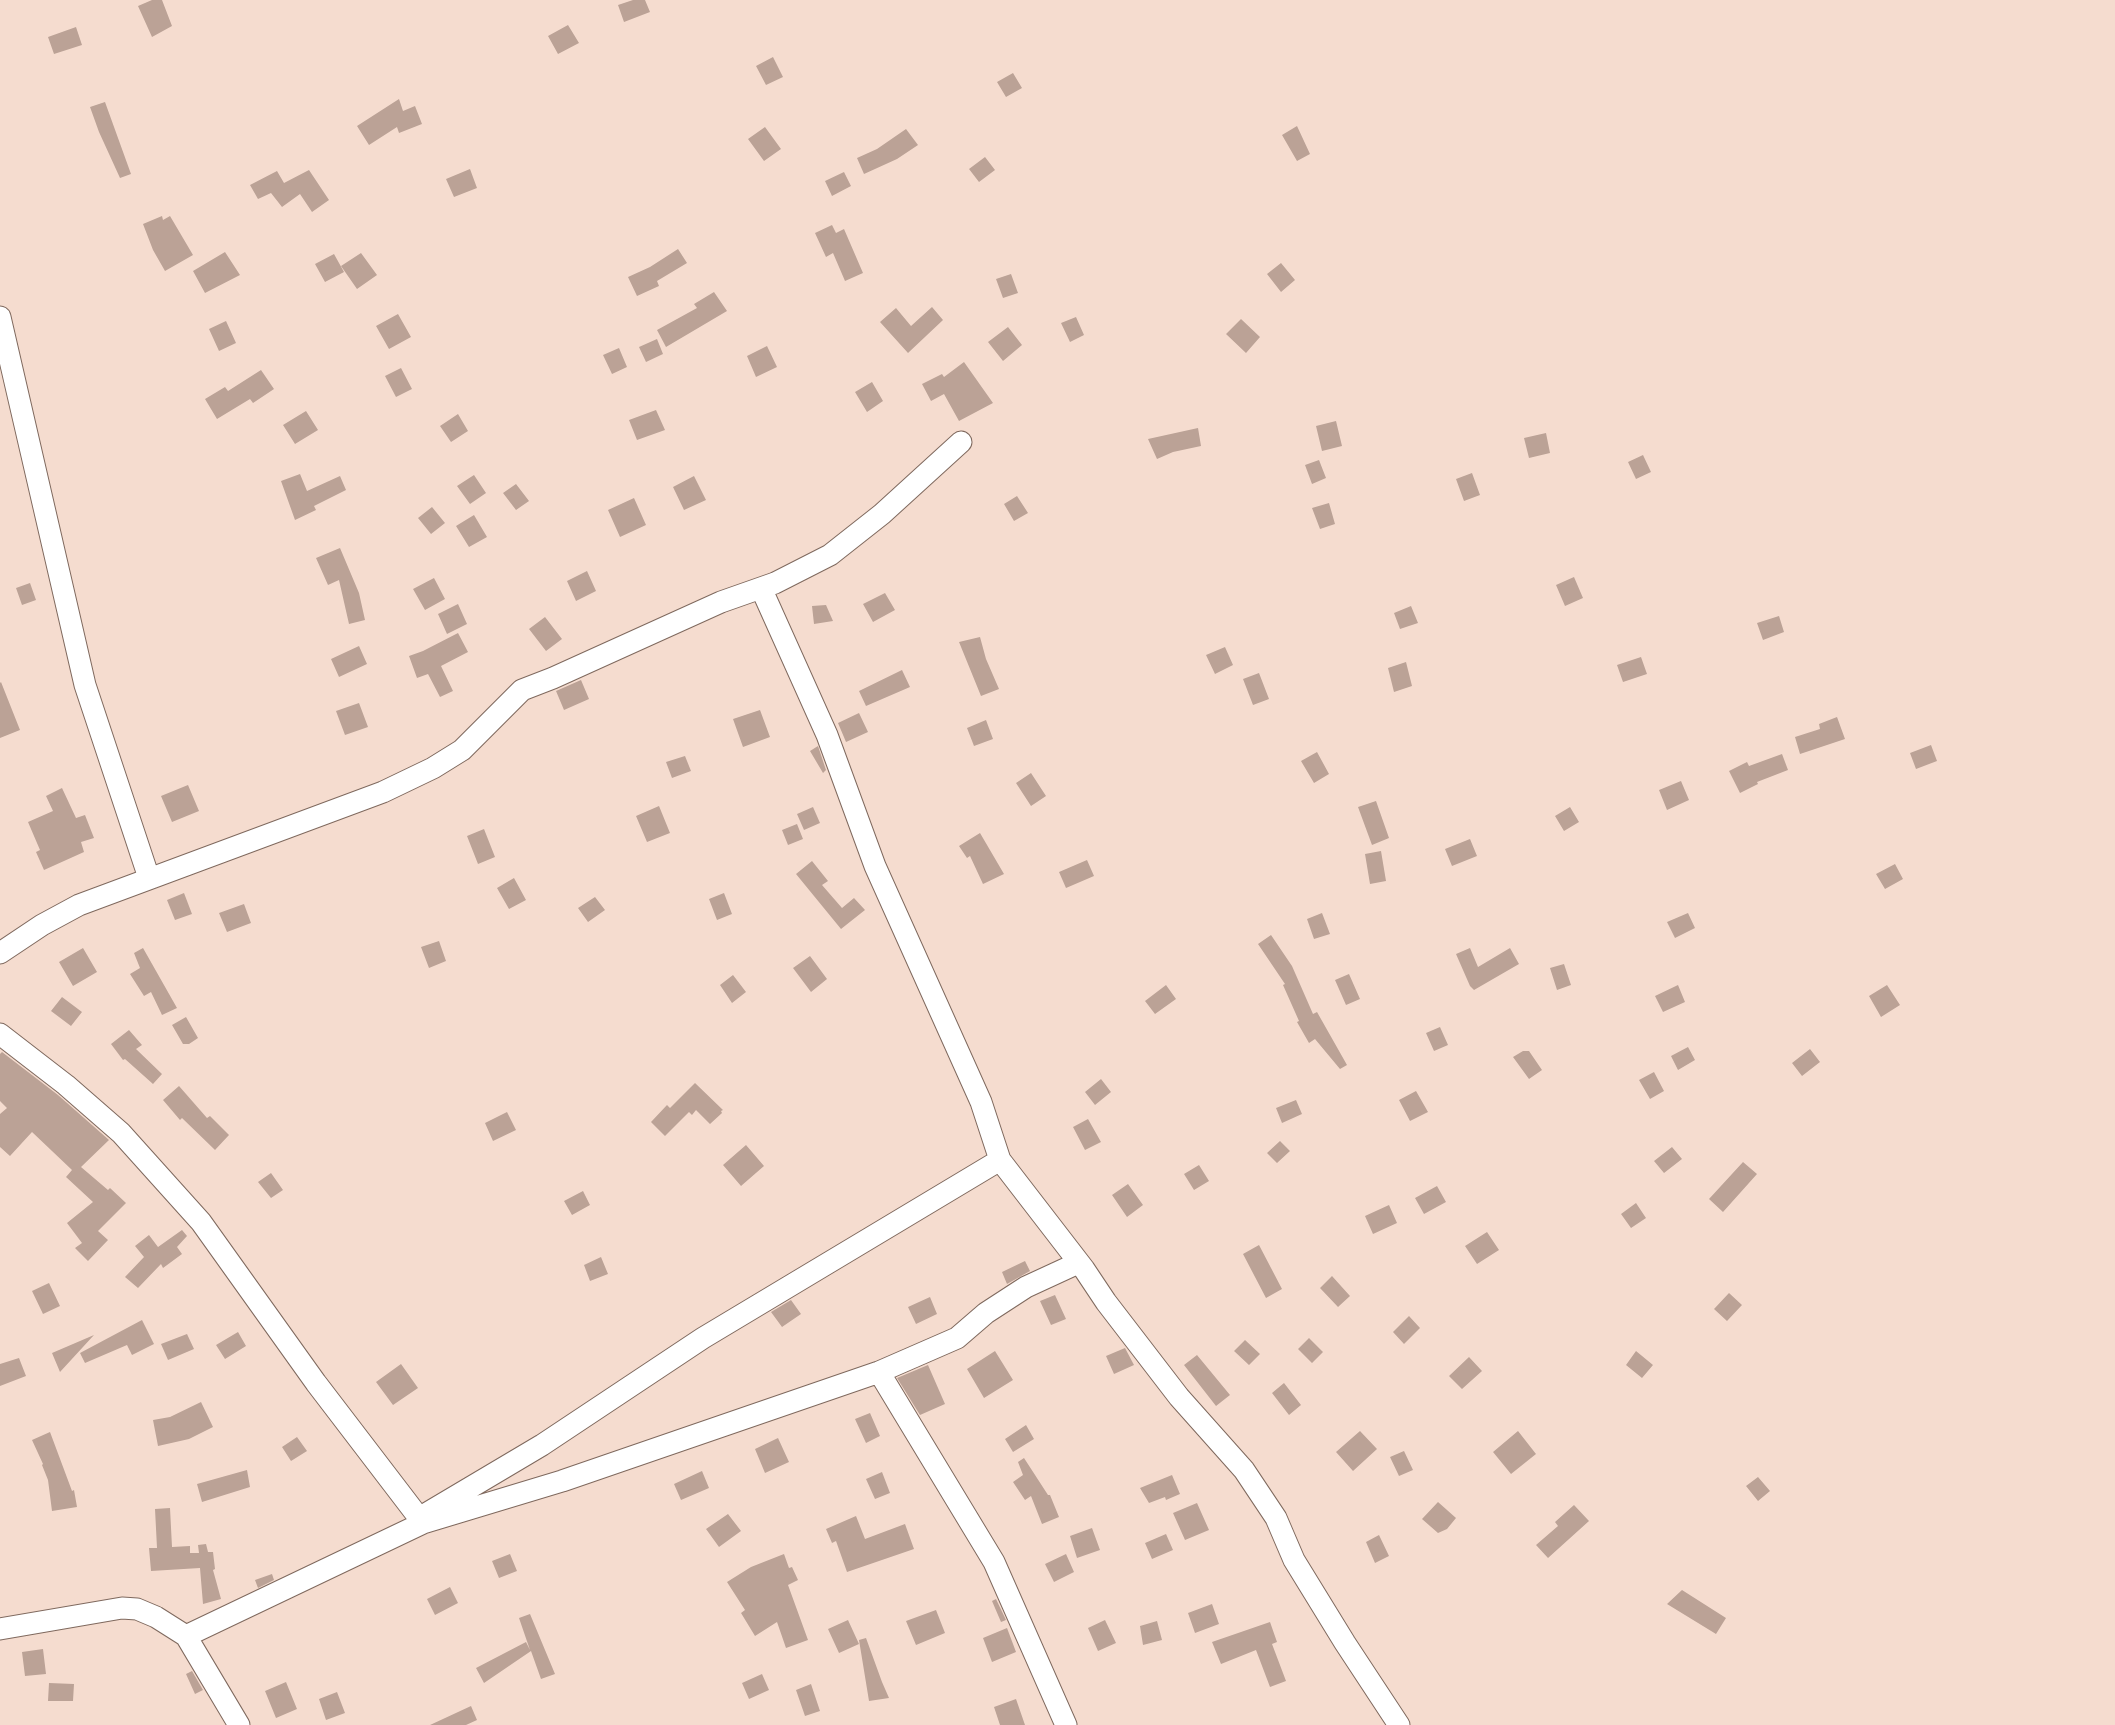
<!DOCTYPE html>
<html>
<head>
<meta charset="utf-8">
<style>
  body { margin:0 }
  canvas { display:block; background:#f5dccf }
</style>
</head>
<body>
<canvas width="2115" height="1725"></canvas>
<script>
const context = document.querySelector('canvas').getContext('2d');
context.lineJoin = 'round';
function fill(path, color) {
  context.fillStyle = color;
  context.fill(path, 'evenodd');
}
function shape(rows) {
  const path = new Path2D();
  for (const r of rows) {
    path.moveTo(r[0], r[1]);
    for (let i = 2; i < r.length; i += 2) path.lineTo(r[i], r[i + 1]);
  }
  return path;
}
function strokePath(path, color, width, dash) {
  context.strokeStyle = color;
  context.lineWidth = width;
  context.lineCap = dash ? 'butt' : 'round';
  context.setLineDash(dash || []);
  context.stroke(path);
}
fill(shape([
  [152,0,162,0,172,26,152,37,138,6],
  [633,0,645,0,650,12,624,22,618,5],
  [568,25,579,43,558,54,548,36],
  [76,27,82,45,54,54,48,37],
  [773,57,783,77,766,85,756,66],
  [1013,73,1022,88,1006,97,997,82],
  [399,99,403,111,415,106,422,124,399,133,397,127,369,145,357,126],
  [105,102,131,174,120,178,99,132,90,107],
  [1297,126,1310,154,1297,161,1282,135],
  [765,127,781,149,764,161,748,139],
  [906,129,918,145,897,159,864,174,857,158,877,149],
  [985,157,995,170,979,182,969,169],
  [470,169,477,188,454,197,446,179],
  [309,170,329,200,312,212,300,194,282,207,271,193,258,199,250,185,277,171,284,183],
  [844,172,851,186,832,196,825,181],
  [162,216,163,220,170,216,193,255,165,271,153,250,143,224],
  [832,225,836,233,844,229,863,273,845,281,833,253,826,257,815,233],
  [678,249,687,263,657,281,659,286,637,296,628,277,650,267],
  [225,252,240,275,205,293,193,271],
  [361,253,377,275,357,289,341,266],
  [334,254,344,272,325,282,315,264],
  [1281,263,1295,280,1281,292,1267,274],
  [1011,274,1018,293,1003,298,996,279],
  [714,292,727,311,666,347,657,330,697,308,694,304],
  [932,307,943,320,908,353,880,322,896,308,911,326],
  [398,314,411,337,389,349,376,326],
  [1076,317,1084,335,1070,342,1061,323],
  [1241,319,1260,337,1246,353,1226,334],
  [226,321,236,343,219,351,209,329],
  [1008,327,1022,345,1003,361,988,342],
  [657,339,663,354,646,362,639,347],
  [767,346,777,367,756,377,747,356],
  [619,348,627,367,612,374,603,355],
  [964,362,993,403,959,421,944,394,931,401,922,384,942,374,944,377],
  [401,368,412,389,396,397,385,376],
  [261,370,274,389,253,403,250,399,217,419,205,399,225,387,228,391],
  [872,382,883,401,867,412,855,392],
  [656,410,665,430,637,440,629,420],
  [306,411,318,430,295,444,283,425],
  [458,414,468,431,451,442,440,426],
  [1336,421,1342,446,1322,451,1316,426],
  [1198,428,1201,446,1173,452,1157,459,1148,439],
  [1546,433,1550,453,1529,458,1524,438],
  [1643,455,1651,472,1636,479,1628,462],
  [1319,460,1326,478,1312,484,1305,465],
  [1472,473,1480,495,1464,501,1456,479],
  [300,474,307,491,340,476,346,490,314,506,316,510,295,520,281,481],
  [474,475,486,493,470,504,457,486],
  [694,476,706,500,684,510,673,487],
  [516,484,529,501,516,510,503,493],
  [1017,496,1028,513,1014,521,1004,504],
  [634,498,646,525,620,537,608,510],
  [1329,503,1335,524,1320,529,1312,508],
  [432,507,445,523,431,534,418,518],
  [474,515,487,537,469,547,456,526],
  [340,548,359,593,365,620,349,624,339,580,328,585,316,558],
  [587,571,596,591,576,601,567,581],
  [1574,577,1583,598,1565,606,1556,585],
  [434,578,445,599,425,610,413,589],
  [30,583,36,600,22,605,16,588],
  [885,593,895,610,873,622,863,604],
  [458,604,467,624,447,634,438,614],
  [826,605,833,621,814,624,812,606],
  [1411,606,1418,623,1400,629,1394,613],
  [1779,616,1784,632,1763,640,1757,623],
  [545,617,562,639,546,651,529,629],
  [458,633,468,652,441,666,453,691,440,697,428,674,417,678,409,656,423,651],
  [980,637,986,659,999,689,981,696,959,642],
  [359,646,367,664,339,677,331,659],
  [1225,647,1233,665,1215,674,1206,655],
  [1641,657,1647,674,1623,682,1617,665],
  [1406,662,1412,686,1394,692,1388,668],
  [902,670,910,687,866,706,859,691],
  [1259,673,1269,699,1253,705,1243,679],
  [581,680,589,699,564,710,556,691],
  [1,682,20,730,0,738,0,683],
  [359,703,368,727,345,735,336,711],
  [760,710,770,737,743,747,733,719],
  [859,713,868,732,846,742,838,723],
  [1837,717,1845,739,1800,754,1795,737,1820,729,1819,724],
  [986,720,993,739,974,746,967,728],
  [1931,745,1937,761,1916,769,1910,753],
  [818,746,826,770,823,773,810,751],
  [1317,752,1329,774,1314,783,1301,761],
  [1782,754,1788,770,1757,782,1758,784,1740,793,1729,771,1747,762,1749,766],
  [685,756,691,771,672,778,666,762],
  [1031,773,1046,796,1031,806,1016,783],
  [1681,781,1689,800,1667,810,1659,790],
  [188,785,199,811,172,822,161,796],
  [62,788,76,818,85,815,94,838,81,842,84,852,44,870,36,852,40,850,28,822,53,811,46,796],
  [1376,801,1389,838,1372,845,1358,807],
  [659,806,670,833,647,842,636,816],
  [813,807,820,823,804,830,797,814],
  [1570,807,1579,822,1564,831,1555,816],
  [797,824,803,839,788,845,782,830],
  [484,829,495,857,478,864,467,836],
  [980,833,1004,874,983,884,970,856,967,858,959,846],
  [1470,839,1477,856,1452,866,1445,849],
  [1381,851,1386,881,1370,884,1365,854],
  [1087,860,1094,876,1066,888,1059,872],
  [812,861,828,881,822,885,842,908,854,898,865,910,841,929,796,874],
  [1895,864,1903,879,1885,889,1876,874],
  [514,878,526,900,509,909,497,888],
  [184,893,192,914,175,920,167,900],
  [724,893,732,914,717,920,709,899],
  [595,897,605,910,588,922,578,908],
  [244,904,251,923,227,932,219,913],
  [1322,913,1330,934,1314,939,1307,919],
  [1688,913,1695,928,1675,938,1667,922],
  [1271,935,1292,966,1313,1014,1317,1012,1347,1065,1340,1069,1315,1039,1309,1043,1297,1022,1299,1021,1283,985,1285,984,1258,944],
  [439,941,446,961,429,968,421,947],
  [83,948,97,972,73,986,59,962],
  [143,948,177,1008,162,1015,151,992,144,996,130,974,140,968,134,953],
  [1470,948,1478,967,1510,948,1519,964,1474,990,1470,986,1456,954],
  [810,956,827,979,811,992,793,968],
  [1564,964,1571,985,1557,990,1550,968],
  [1349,974,1360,999,1346,1005,1335,980],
  [733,975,746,992,732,1003,720,985],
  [1166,985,1176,999,1155,1014,1145,1001],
  [1678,985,1685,1002,1663,1012,1655,996],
  [1887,985,1900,1005,1881,1017,1869,996],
  [62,997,82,1012,71,1026,51,1011],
  [186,1017,198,1038,189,1044,183,1044,172,1025],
  [1440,1027,1448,1045,1434,1051,1426,1033],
  [129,1030,142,1045,136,1049,162,1074,153,1084,125,1059,123,1060,111,1044],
  [1688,1047,1695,1060,1678,1070,1671,1056],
  [1810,1049,1820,1062,1802,1076,1792,1063],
  [1523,1051,1529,1051,1542,1070,1529,1079,1513,1057],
  [2,1052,58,1095,109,1140,81,1167,108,1190,110,1188,126,1203,98,1231,108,1240,88,1261,75,1248,82,1243,67,1223,93,1202,66,1177,72,1170,32,1132,10,1156,0,1147,0,1114,7,1108,0,1101,0,1054],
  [1654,1072,1664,1091,1650,1099,1639,1080],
  [1101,1079,1111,1092,1095,1105,1085,1092],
  [695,1083,723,1110,721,1111,722,1113,710,1124,696,1110,692,1115,689,1112,665,1136,651,1122,667,1105,670,1108],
  [179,1086,207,1118,210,1116,229,1135,215,1150,182,1118,180,1120,163,1100],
  [1416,1091,1428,1112,1410,1121,1399,1100],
  [1296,1100,1302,1114,1282,1123,1276,1108],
  [507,1112,516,1130,493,1141,485,1123],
  [1088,1119,1101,1142,1085,1150,1073,1127],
  [1280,1141,1290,1151,1277,1163,1267,1153],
  [746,1145,764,1166,741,1186,723,1165],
  [1672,1147,1682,1159,1664,1173,1654,1161],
  [1743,1162,1757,1174,1723,1212,1709,1199],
  [1199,1165,1209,1181,1194,1190,1184,1174],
  [271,1173,283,1190,271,1198,258,1182],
  [1128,1184,1143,1205,1127,1217,1112,1195],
  [1437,1186,1446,1202,1424,1214,1415,1198],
  [583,1191,590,1205,572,1215,564,1201],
  [1636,1203,1646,1218,1631,1228,1621,1214],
  [1389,1205,1397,1223,1373,1234,1365,1216],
  [182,1230,187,1236,177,1247,182,1254,163,1268,161,1264,138,1288,125,1277,144,1257,135,1246,149,1235,158,1247],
  [1487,1232,1499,1250,1477,1264,1465,1246],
  [1259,1245,1282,1289,1266,1298,1243,1254],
  [601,1257,608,1274,590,1281,584,1265],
  [1025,1261,1030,1271,1007,1284,1002,1272],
  [1332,1276,1350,1296,1338,1307,1320,1288],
  [49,1283,60,1306,43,1314,32,1291],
  [1729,1293,1742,1305,1727,1321,1714,1309],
  [1055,1295,1066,1319,1051,1325,1040,1301],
  [930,1297,937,1314,916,1324,908,1307],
  [791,1300,801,1314,782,1327,771,1312],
  [1409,1316,1420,1328,1404,1344,1393,1332],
  [142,1320,154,1344,132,1355,127,1345,85,1363,80,1353],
  [238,1332,246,1346,225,1359,216,1345],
  [187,1334,194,1349,168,1360,161,1344],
  [94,1335,60,1372,52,1353],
  [1309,1338,1323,1352,1312,1363,1298,1349],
  [1245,1340,1260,1354,1249,1365,1234,1351],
  [1125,1348,1134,1365,1114,1374,1106,1356],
  [995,1351,1013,1380,984,1398,967,1369],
  [1636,1351,1653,1365,1642,1378,1626,1365],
  [1197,1355,1230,1395,1216,1406,1184,1365],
  [1469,1357,1482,1371,1462,1389,1449,1376],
  [19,1358,26,1376,0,1386,0,1364],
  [401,1364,418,1388,393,1405,376,1382],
  [928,1365,945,1404,920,1415,897,1378],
  [1284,1383,1301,1405,1289,1415,1272,1393],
  [201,1402,213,1427,189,1439,158,1446,153,1420,170,1417],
  [870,1413,880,1436,866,1443,855,1419],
  [1026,1425,1034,1439,1013,1452,1005,1439],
  [1360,1431,1377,1449,1353,1471,1336,1452],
  [1518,1431,1536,1454,1511,1474,1493,1452],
  [50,1432,72,1491,74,1490,77,1507,52,1511,48,1480,42,1465,43,1464,32,1440],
  [297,1437,307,1451,291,1461,282,1447],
  [778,1438,789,1462,765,1473,755,1449],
  [1404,1451,1413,1470,1399,1476,1390,1457],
  [1024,1458,1048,1495,1050,1495,1059,1517,1042,1524,1031,1496,1025,1500,1013,1482,1023,1475,1018,1462],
  [247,1470,250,1487,202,1502,197,1484],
  [702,1471,709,1488,681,1500,674,1484],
  [882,1472,890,1493,875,1499,866,1479],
  [1172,1475,1180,1494,1166,1500,1165,1497,1149,1503,1140,1488],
  [1758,1477,1770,1491,1758,1501,1746,1486],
  [1438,1502,1456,1518,1447,1529,1438,1533,1422,1519],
  [1197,1503,1209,1530,1185,1540,1173,1513],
  [1574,1505,1589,1521,1548,1558,1536,1545,1558,1526,1555,1522],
  [170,1508,172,1547,190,1546,190,1553,199,1553,198,1545,206,1544,208,1552,213,1552,215,1569,213,1570,221,1599,203,1604,200,1568,151,1571,149,1548,157,1548,155,1509],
  [728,1514,741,1531,719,1547,706,1529],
  [856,1516,865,1539,905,1524,914,1549,847,1572,836,1541,832,1543,826,1529],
  [1092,1528,1100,1550,1077,1558,1070,1536],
  [1166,1534,1173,1550,1152,1559,1145,1543],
  [1379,1535,1389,1556,1375,1563,1366,1542],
  [510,1554,517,1571,499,1578,492,1561],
  [784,1554,789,1568,792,1567,798,1580,788,1585,808,1640,786,1648,777,1622,755,1636,741,1613,745,1610,727,1582,751,1567],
  [1066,1554,1074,1572,1054,1582,1045,1564],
  [272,1574,274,1580,258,1588,255,1580],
  [450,1587,458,1603,435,1615,427,1599],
  [1682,1590,1726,1618,1716,1634,1667,1604],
  [996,1599,1006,1620,1001,1622,992,1601],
  [1212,1604,1219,1624,1195,1633,1188,1613],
  [936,1610,945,1633,916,1645,906,1621],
  [530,1614,555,1674,541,1679,531,1651,484,1683,476,1668,526,1642,530,1650,519,1618],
  [848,1620,859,1644,839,1653,828,1629],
  [1105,1620,1116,1643,1098,1651,1088,1628],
  [1157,1621,1162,1640,1143,1645,1140,1626],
  [1270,1622,1277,1642,1272,1644,1286,1681,1270,1687,1256,1650,1221,1664,1212,1642],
  [1007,1628,1016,1652,992,1662,983,1638],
  [866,1638,882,1682,889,1698,869,1701,859,1640],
  [43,1649,46,1674,25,1676,22,1652],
  [192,1671,203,1690,195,1694,186,1674],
  [762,1674,769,1690,749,1699,742,1683],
  [286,1682,297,1709,276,1718,265,1691],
  [49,1683,74,1684,73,1701,48,1701],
  [811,1684,820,1711,805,1716,796,1690],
  [337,1692,345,1713,326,1720,319,1699],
  [1016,1699,1025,1725,1000,1725,994,1707],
  [471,1706,477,1720,466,1725,430,1725]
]), '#bba296');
const minor = shape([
  [0,317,85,685,149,878],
  [0,953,42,925,79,905,383,792,433,768,462,750,522,690,553,678,721,602,775,583,830,555,882,514,961,442],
  [0,1034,66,1085,121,1133,201,1222,316,1383,423,1523],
  [1000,1160,1084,1269,1106,1302,1179,1397,1244,1470,1276,1518,1294,1560,1345,1643,1399,1725],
  [879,1372,994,1562,1066,1725],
  [419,1518,542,1445,703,1338,1000,1160,981,1102,875,866,827,735,761,588],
  [0,1629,122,1608,137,1609,156,1617,186,1636,239,1725],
  [186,1636,423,1523,562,1481,879,1372,957,1338,986,1313,1026,1287,1078,1263]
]);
strokePath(minor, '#7f695e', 23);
strokePath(minor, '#fff', 21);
</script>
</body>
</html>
